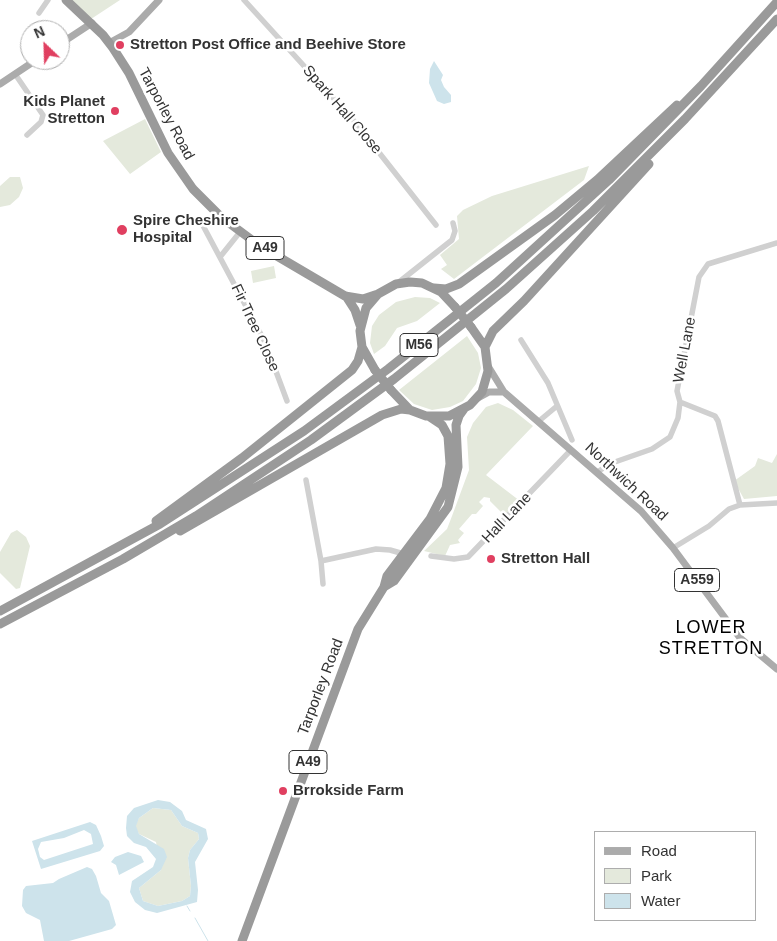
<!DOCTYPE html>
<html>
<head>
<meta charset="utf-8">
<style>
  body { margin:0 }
  #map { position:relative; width:777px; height:941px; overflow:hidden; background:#fff; font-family:Arial,sans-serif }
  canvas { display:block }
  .legend { position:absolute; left:594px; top:831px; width:162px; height:90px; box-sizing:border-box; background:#fff; border:1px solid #adadad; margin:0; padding:6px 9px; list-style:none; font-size:15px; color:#333 }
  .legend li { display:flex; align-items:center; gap:10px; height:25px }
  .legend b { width:25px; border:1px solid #adadad }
  .north { position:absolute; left:20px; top:20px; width:50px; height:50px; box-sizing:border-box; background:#fff; border:1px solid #adadad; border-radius:50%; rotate:336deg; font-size:14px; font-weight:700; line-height:20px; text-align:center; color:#333 }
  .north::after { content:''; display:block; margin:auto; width:18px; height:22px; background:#e03f60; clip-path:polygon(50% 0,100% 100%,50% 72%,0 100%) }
</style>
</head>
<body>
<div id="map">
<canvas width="777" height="941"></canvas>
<ul class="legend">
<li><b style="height:6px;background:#ababab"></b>Road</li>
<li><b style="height:14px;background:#e4e9dc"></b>Park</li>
<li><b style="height:14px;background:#cde3eb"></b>Water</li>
</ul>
<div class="north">N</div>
</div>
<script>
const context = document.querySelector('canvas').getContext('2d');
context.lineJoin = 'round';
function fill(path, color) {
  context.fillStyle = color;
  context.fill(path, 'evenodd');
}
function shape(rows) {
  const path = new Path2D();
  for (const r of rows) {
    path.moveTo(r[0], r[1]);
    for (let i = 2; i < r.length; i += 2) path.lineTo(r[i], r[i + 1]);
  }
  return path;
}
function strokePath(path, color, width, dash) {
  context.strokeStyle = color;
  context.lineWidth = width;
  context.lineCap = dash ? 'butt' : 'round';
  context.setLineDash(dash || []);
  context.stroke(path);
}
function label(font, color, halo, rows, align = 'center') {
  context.font = font + ' Arial,sans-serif';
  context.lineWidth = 5;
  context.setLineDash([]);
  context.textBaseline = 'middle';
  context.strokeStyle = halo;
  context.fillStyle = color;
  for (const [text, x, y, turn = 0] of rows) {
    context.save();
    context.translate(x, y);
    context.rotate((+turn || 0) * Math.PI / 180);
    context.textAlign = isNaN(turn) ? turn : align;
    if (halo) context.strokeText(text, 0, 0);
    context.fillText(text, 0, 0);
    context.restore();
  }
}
fill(shape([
  [66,0,120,0,88,21],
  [145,119,161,152,130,174,103,141],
  [589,166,584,180,454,279,441,269,447,265,440,255,459,239,457,216,463,210,492,196],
  [10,177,20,177,23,188,19,197,10,205,0,207,0,186],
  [274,266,276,278,253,283,251,271],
  [415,297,430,298,440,303,417,321,397,328,385,346,374,354,370,343,372,326,379,315,396,302],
  [467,336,478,353,481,368,476,384,463,401,450,407,432,410,414,404,399,390],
  [498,403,513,410,533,426,486,475,520,501,504,515,490,501,490,498,484,497,479,502,483,506,476,514,472,514,459,529,464,533,458,540,460,543,450,545,445,556,424,551,447,529,452,516,469,470,467,437,473,423,486,407],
  [777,454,777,496,744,499,734,481,755,466,758,458,772,463],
  [17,530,26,537,30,546,20,588,16,589,0,573,0,552,11,533],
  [153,808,171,810,182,826,198,833,199,839,190,850,188,858,191,886,190,896,182,901,158,906,143,901,139,888,161,870,156,842,139,834,135,826,139,818]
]), '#e4e9dc');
fill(shape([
  [434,61,443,75,441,80,444,87,451,95,451,102,444,104,437,101,429,83,430,69],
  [158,800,170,802,182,811,186,820,206,829,208,839,195,862,198,890,197,902,157,913,145,910,135,902,130,892,132,881,153,867,156,859,146,847,134,843,127,836,126,828,127,816,134,808],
  [153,808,171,810,182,826,198,833,199,839,190,850,188,858,191,886,190,896,182,901,158,906,143,901,139,888,161,870,167,857,164,849,139,834,136,826,139,818],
  [90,822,96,825,101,836,104,846,100,851,41,869,32,841],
  [84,830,91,834,93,844,44,860,40,857,38,849,41,842,64,838],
  [128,852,141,856,144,862,119,875,116,865,111,862,115,857],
  [87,867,92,869,96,876,101,893,109,901,116,925,112,929,69,941,44,941,40,920,26,913,22,906,23,890,26,886,53,883,59,879]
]), '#cde3eb');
strokePath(shape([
  [187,906,190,911],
  [195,918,208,941]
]), '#cde3eb', 1);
strokePath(shape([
  [244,0,355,122,436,225],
  [39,13,48,0],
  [15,74,43,115,41,122,27,135],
  [200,220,265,342,287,401],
  [220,257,240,232],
  [399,282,452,240,455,231,453,223],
  [521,340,548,383,572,440],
  [680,402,715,416,718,421,740,505],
  [539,421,557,406],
  [597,472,612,463,652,449,670,437,678,418,680,402,677,391,699,277,708,264,777,243],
  [306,480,321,561,323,584],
  [673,548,709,526,729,509,740,505,777,503],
  [431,556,454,559,468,557,571,450],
  [321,561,376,549,390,550,404,554]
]), '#d0d0d0', 5.5);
strokePath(shape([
  [109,43,129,32,159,0],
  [60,44,92,23],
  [0,84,36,60],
  [488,366,504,392,641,511,673,548,740,638,777,669],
  [478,398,489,392,504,392]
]), '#ababab', 7);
strokePath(shape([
  [66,0,103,35,113,48,129,73,168,153,193,189,221,217,260,246,345,296,363,299,378,294],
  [434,288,446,289,459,284,555,215,597,180,677,105],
  [346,296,355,310,360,325],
  [485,347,493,331,524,301,649,164],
  [375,370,362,347,360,331,366,308,378,294,396,284,410,282,422,283,441,292,455,307],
  [391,390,410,410,426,416,449,416,470,405,482,392,488,371,485,347,471,327],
  [156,521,242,458,352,370,358,361,362,347],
  [180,531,382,415,401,409,410,410],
  [384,587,394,581,448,507,458,467,456,425,459,416,464,409],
  [0,611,160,524,304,431,388,369,496,283,609,180,701,86,777,2],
  [0,624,123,559,196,516,311,440,394,379,506,289,593,211,685,119,777,19],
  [242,941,358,629,384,587,387,576,430,519,446,488,450,464,448,436,442,425,430,417]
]), '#9a9a9a', 9);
strokePath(shape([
  [455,307,471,327],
  [375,370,391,390]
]), '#9a9a9a', 9);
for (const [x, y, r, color] of [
  [120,45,5,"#e03f60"],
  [115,111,5,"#e03f60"],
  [122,230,6,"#e03f60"],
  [491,559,5,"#e03f60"],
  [283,791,5,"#e03f60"]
]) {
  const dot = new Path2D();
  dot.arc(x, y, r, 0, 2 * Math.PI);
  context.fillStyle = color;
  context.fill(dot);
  strokePath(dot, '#fff', 2);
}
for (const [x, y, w] of [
  [265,248,38],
  [419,345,38],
  [697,580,45],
  [308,762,38]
]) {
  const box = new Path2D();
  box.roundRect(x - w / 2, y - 11.5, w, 23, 4);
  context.fillStyle = '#fff';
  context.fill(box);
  strokePath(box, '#333', 1);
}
label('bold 14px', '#333', null, [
  ["A49",265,248],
  ["M56",419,345],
  ["A559",697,580],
  ["A49",308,762]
]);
label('bold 15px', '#333', '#fff', [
  ["Stretton Post Office and Beehive Store",130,45],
  ["Kids Planet",105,102,"right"],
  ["Stretton",105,119,"right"],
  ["Spire Cheshire",133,221],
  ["Hospital",133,238],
  ["Stretton Hall",501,559],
  ["Brrokside Farm",293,791]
], 'left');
label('15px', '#333', '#fff', [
  ["Spark Hall Close",342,110,49],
  ["Tarporley Road",166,114,62],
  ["Fir Tree Close",255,328,65],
  ["Well Lane",685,350,-79],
  ["Northwich Road",626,482,43],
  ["Hall Lane",507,518,-46],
  ["Tarporley Road",321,687,-69]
]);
context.letterSpacing = '1px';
label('18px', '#000', '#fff', [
  ["LOWER",711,628],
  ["STRETTON",711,649]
]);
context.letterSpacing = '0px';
</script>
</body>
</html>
